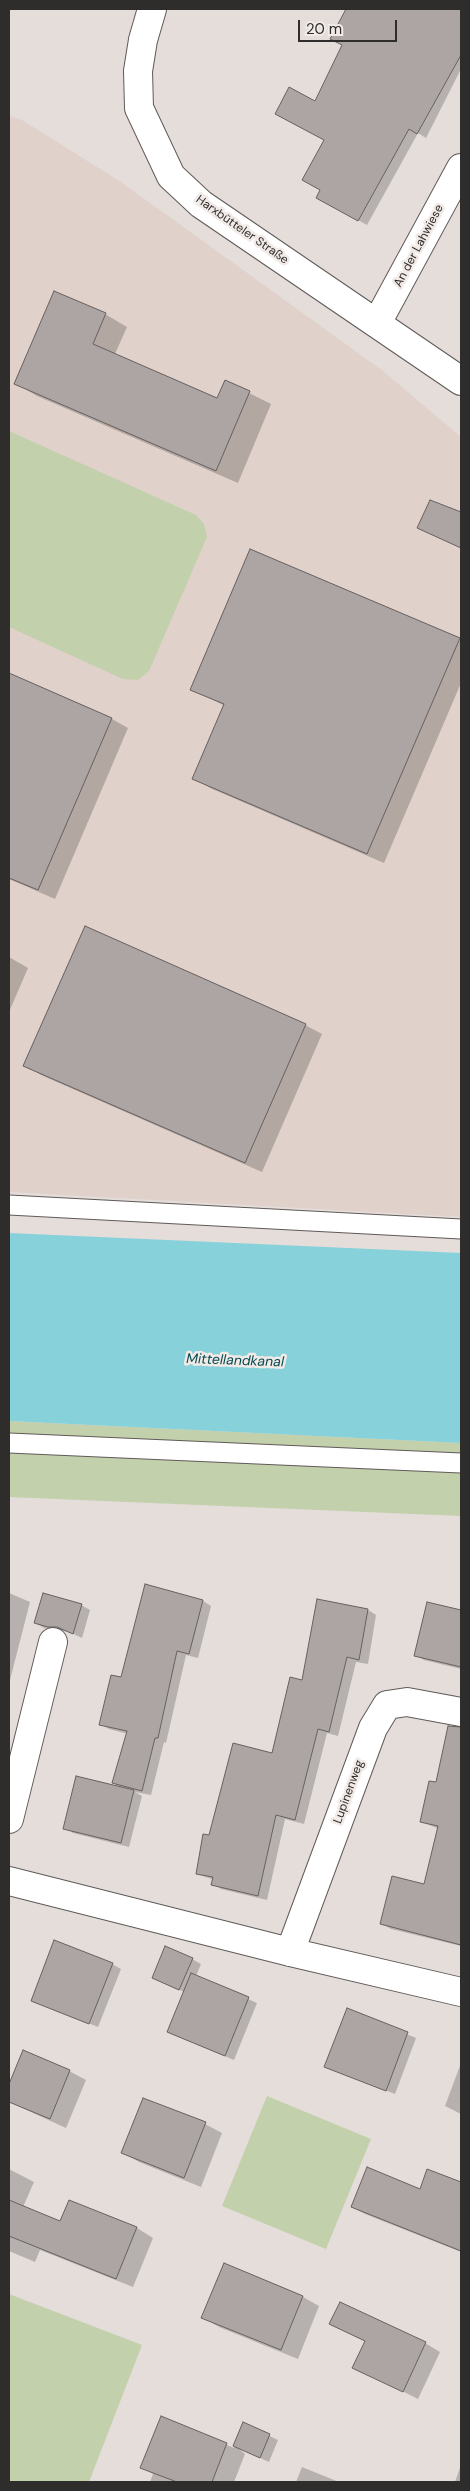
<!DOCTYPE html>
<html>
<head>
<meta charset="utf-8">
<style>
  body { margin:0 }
  #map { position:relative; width:470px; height:2491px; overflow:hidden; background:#e4ddda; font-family:"DM Sans",sans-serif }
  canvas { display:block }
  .frame { position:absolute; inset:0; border:10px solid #2f2d2c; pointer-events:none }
  .scale { position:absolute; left:298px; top:20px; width:99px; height:22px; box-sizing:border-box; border:2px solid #2f2d2c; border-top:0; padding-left:6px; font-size:15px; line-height:18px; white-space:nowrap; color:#2f2d2c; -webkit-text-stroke:4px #f1eae7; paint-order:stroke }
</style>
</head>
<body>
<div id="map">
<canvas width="470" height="2491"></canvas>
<div class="frame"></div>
<div class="scale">20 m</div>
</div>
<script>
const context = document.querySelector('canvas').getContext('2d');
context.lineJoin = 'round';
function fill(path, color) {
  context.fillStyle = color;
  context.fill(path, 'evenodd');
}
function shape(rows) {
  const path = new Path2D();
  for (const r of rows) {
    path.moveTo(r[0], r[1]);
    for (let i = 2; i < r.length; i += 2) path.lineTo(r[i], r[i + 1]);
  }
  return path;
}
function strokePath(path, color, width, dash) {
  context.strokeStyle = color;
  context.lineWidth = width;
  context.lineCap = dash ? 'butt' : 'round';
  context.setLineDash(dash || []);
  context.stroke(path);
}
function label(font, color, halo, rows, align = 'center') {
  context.font = font + ' "DM Sans",sans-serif';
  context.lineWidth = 5;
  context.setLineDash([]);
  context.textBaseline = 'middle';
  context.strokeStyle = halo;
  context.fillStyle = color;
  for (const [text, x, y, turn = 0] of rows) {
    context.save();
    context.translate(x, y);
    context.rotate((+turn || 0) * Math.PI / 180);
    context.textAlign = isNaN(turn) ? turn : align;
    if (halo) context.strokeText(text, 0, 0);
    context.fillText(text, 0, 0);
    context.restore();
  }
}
fill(shape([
  [9,116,22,120,121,182,383,371,461,437,461,1217,9,1192]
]), '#e0d1cb');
fill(shape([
  [9,431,196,515,204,524,207,537,149,671,138,680,123,679,9,627],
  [9,1421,461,1443,461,1516,9,1497],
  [267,2096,371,2139,326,2249,222,2206],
  [9,2294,142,2345,89,2482,9,2482]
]), '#c3d0ac');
fill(shape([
  [9,1233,461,1253,461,1443,9,1421]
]), '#87d1db');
fill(shape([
  [347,9,361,15,364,9,461,9,461,69,426,138,418,133,367,225,318,198,322,190,325,140,315,103,344,45,332,39],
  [105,314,127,327,115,354,218,399,225,381,271,404,238,483,37,396,15,383],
  [251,550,461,641,461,683,384,863,210,788,194,778,225,706,192,689],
  [9,674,112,719,128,728,55,899,9,879],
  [9,957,28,968,9,1012],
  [305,1025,322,1034,262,1172,41,1075,25,1065],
  [9,1593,30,1602,9,1684],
  [203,1601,211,1606,198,1658,186,1655,166,1743,164,1742,151,1795,135,1792,142,1796,129,1847,73,1833,65,1828,120,1787,113,1783,128,1734,109,1729,101,1724,122,1679],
  [428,1603,461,1611,461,1669,424,1660,415,1655],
  [81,1605,90,1610,82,1638,67,1631,58,1632,44,1628,35,1623],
  [368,1610,376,1615,368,1664,356,1662,338,1736,327,1733,304,1824,285,1819,267,1900,221,1889,213,1884,214,1880,197,1874,210,1836,273,1754,303,1682],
  [446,1743,461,1747,461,1946,391,1929,382,1924,425,1885,439,1829,422,1822,437,1784],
  [192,1959,201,1964,196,1976,257,2003,234,2060,177,2036,184,1992,154,1978],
  [112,1964,121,1969,98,2027,32,2000],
  [348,2010,416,2038,395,2094,326,2067],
  [23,2052,69,2071,86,2080,66,2128,9,2102,9,2087],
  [461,2063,461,2114,445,2106],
  [144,2099,205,2124,222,2133,201,2187,139,2162,123,2153],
  [9,2169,34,2182,23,2207,61,2223,70,2201,137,2228,153,2238,133,2287,40,2250,35,2262,9,2251],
  [428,2171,461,2184,461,2252,365,2214,352,2207,420,2190],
  [224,2265,303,2297,319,2306,298,2359,219,2327,202,2317],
  [331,2324,425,2343,440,2352,418,2399,354,2367,366,2342],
  [162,2418,234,2448,244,2424,278,2440,269,2462,238,2448,245,2454,234,2482,150,2482,153,2474,142,2467],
  [461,2465,461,2482,455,2482],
  [302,2467,339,2482,296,2482]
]), '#0003');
const building = shape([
  [346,9,461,9,461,55,417,134,409,129,358,221,316,198,320,190,302,180,324,140,275,114,289,87,315,101,342,45,330,39,346,9],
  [54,291,106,313,93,344,217,398,225,380,250,391,216,471,14,384,54,291],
  [430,500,461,512,461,548,417,528,430,500],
  [250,549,460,638,367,854,192,779,224,704,190,690,250,549],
  [9,673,112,718,38,890,9,878,9,673],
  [85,926,306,1024,245,1163,23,1066,85,926],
  [145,1584,203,1600,189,1654,177,1651,158,1738,155,1738,142,1791,112,1783,127,1731,99,1725,111,1675,121,1677,145,1584],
  [43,1593,82,1604,73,1634,57,1627,48,1627,34,1623,43,1593],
  [317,1599,368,1609,359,1660,347,1657,329,1732,318,1729,295,1820,276,1815,258,1896,211,1885,213,1877,196,1874,203,1834,209,1835,233,1743,272,1753,290,1677,302,1680,317,1599],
  [427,1602,461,1610,461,1667,414,1656,427,1602],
  [448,1726,461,1727,461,1945,380,1924,392,1876,424,1884,438,1826,420,1822,429,1781,436,1782,448,1726],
  [76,1776,134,1790,121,1843,63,1829,76,1776],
  [54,1940,113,1963,89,2024,31,2001,54,1940],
  [165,1946,193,1958,179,1990,152,1978,165,1946],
  [191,1973,249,1997,225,2056,167,2032,191,1973],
  [347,2008,408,2032,386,2091,324,2067,347,2008],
  [23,2050,70,2070,50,2119,9,2102,9,2084,23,2050],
  [143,2098,206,2122,184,2178,121,2153,143,2098],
  [367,2167,420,2189,427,2169,461,2182,461,2251,351,2207,367,2167],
  [9,2200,60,2221,69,2200,137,2227,116,2279,9,2236,9,2200],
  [224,2263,303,2296,281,2350,201,2318,224,2263],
  [340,2302,426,2342,403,2392,352,2368,365,2341,329,2324,340,2302],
  [161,2416,227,2443,212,2482,177,2482,140,2468,161,2416],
  [243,2422,270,2434,260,2458,233,2446,243,2422]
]);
fill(building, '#aca5a3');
strokePath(building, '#67605f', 1);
const service = shape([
  [9,1205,461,1229],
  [9,1443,461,1463]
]);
const minor = shape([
  [377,323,461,168],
  [9,1819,53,1642],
  [9,1881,290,1952,461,1992],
  [290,1952,373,1728,387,1705,407,1702,461,1712]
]);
const tertiary = shape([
  [152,9,143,40,138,71,139,108,171,176,201,204,461,381]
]);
strokePath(service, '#605a58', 21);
strokePath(minor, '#605a58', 30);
strokePath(tertiary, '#605a58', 30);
strokePath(service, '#fff', 19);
strokePath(minor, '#fff', 28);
strokePath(tertiary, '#fff', 28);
label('12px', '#2f2d2c', '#f1eae7', [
  ["Harxbütteler Straße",242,230,35],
  ["An der Lahwiese",419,246,-62],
  ["Lupinenweg",349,1792,-70]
]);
label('italic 14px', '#054b52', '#f1eae7', [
  ["Mittellandkanal",235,1361,2]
]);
</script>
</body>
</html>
